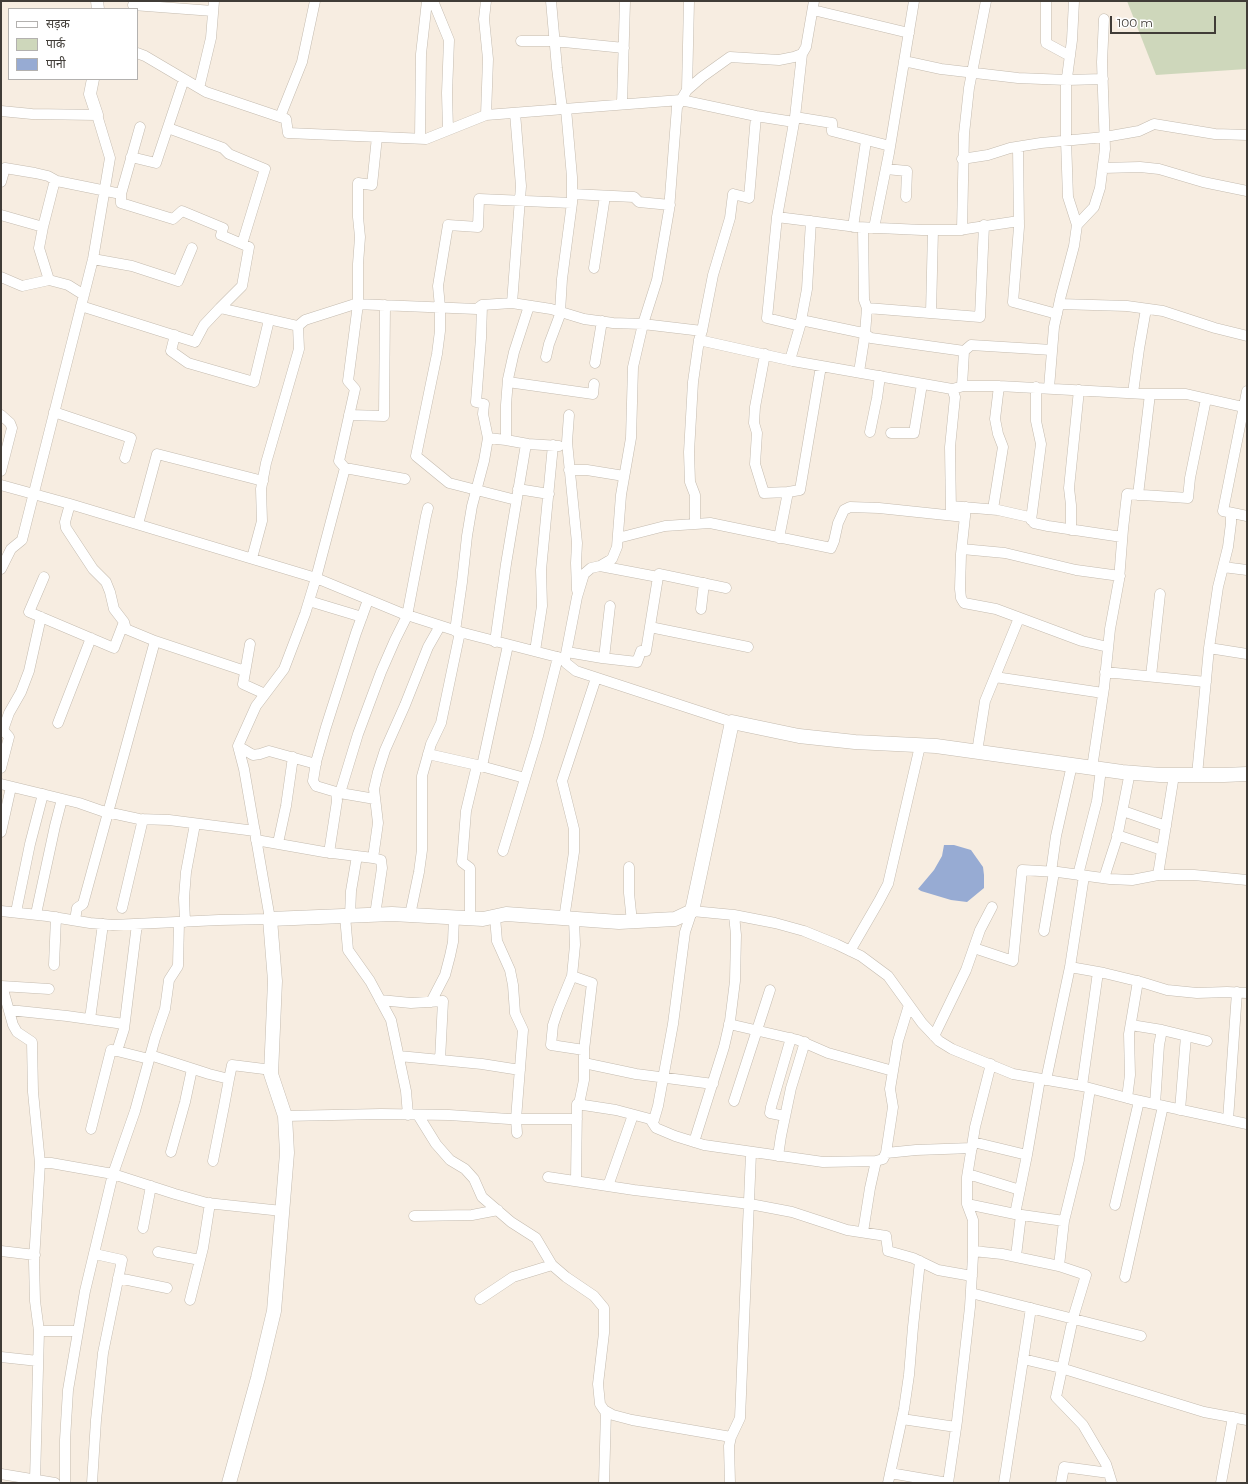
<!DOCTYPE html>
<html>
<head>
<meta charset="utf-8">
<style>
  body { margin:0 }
  #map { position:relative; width:1248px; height:1484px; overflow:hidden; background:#f7ede1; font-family:Montserrat,"Noto Sans Devanagari",sans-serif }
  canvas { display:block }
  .frame { position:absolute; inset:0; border:2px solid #403c37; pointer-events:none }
  .legend { position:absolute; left:8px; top:8px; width:130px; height:72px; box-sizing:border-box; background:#fff; border:1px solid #b3b1af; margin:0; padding:5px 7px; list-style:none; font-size:12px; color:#403c37 }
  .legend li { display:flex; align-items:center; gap:8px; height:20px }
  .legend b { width:20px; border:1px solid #b3b1af }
  .scale { position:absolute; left:1110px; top:16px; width:106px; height:18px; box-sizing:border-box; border:2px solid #403c37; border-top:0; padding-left:5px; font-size:12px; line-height:14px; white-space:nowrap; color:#403c37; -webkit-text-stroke:3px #fff; paint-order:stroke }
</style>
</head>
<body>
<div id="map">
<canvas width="1248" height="1484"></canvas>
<div class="frame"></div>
<ul class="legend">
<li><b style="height:5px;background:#fff"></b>सड़क</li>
<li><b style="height:11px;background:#ced7bb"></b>पार्क</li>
<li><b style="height:11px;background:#97abd3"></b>पानी</li>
</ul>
<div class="scale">100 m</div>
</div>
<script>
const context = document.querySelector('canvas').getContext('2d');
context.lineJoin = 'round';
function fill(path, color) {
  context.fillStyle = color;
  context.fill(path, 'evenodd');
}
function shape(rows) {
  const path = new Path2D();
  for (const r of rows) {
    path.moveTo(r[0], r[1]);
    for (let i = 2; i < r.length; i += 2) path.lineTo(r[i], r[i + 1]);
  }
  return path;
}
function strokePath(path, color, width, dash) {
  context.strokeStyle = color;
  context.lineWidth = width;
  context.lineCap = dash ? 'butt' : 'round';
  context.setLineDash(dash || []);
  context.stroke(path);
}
fill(shape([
  [1127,1,1247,1,1247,69,1156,75]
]), '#ced7bb');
fill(shape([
  [944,845,954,845,971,850,983,867,984,875,984,888,967,902,951,900,921,891,918,889,934,870,942,856]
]), '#97abd3');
const minor = shape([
  [433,1,449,40,447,93,448,130],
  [551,1,557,68,562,109],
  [1046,1,1046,43,1070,56],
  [1074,1,1072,40,1066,85,1066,140,1068,197,1077,225],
  [133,5,213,11],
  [813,10,909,33],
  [521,41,554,41,624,48],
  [137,53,145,56,206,92,286,119,288,133,426,139,486,115,681,100,756,116,794,122],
  [802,54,795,117,777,217,857,227,922,230,959,230,1019,221],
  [904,61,941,69,1018,78,1067,80,1103,79],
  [199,88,211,38,214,1],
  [687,90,689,1],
  [622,104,625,1],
  [1,111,32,114,97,115,110,158,93,259,22,540,11,549,1,569],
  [486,115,488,59,484,19,486,1],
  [280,117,302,62,315,1],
  [795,117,832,123,832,131,890,146],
  [168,128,223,148,229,154,265,169,242,244],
  [420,138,421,54,427,1],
  [1018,147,1019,227,1013,302,1057,314],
  [131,157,156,163,184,79],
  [962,159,988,155,1010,148,1041,143,1105,137,1139,131,1154,124,1215,134,1247,135],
  [1103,168,1140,167,1159,169,1203,182,1247,191],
  [886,169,907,171,906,197],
  [1,182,5,168,35,173,48,176,57,181,121,194,121,203,173,219,182,211,223,228,221,235,249,247,242,286,220,308],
  [121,194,140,127],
  [572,194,634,197,639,202,670,205],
  [1,215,43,227,39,248,49,280],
  [777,217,767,318,800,326],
  [43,227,55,180],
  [853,227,866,141],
  [874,228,889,153,914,1],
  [962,230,964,134,969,88,986,1],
  [93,259,132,266,178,281,192,248],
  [594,268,605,196],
  [1,277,22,286,49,280,68,285,84,295],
  [512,303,521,186,515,113],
  [1059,304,1127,306,1163,311,1215,328,1247,336],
  [81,306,195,342,204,325,220,308,298,326,305,320,355,304,477,309,482,305,512,303,551,309,584,319,613,323,643,324,702,331,699,340,793,361,952,389,964,386,999,386,1145,394,1186,394,1247,408],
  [867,308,980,317,984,225],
  [560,312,562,279,572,203,572,177,566,109],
  [931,313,933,230],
  [801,320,863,333,871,338,964,351,962,386],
  [702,331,713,275,730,218,733,194,749,198,756,116],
  [175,335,171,351,188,363,254,382,269,320],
  [964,351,971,345,1052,350],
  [765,354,755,407,754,423,757,433,755,464,764,493,788,492],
  [546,357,549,344,561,312],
  [790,360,800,326,807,289,811,221],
  [595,363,602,321],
  [859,372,865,334,867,308,864,300,863,228],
  [508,382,593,394,594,384],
  [1049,388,1054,327,1061,295,1074,246,1077,225,1094,207,1100,188,1105,149,1102,62,1104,19],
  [1247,391,1223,511,1247,516],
  [1133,393,1139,349,1146,309],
  [54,412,131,438,125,458],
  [1,415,10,423,12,428,1,471],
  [349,415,384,416,385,305],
  [569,415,567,442,577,543,576,563,577,590],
  [870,432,877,398,880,376],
  [891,433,914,433,922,384],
  [488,438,506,440,528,444,559,446],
  [506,440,506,405,508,379,514,352,529,306],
  [345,468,405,479],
  [569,470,587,470,624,476],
  [1,485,70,504,316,578,401,613,460,632,565,659],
  [518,489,549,494],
  [1138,495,1150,394],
  [516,500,449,483,416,456,437,354,440,331,440,307,438,286,448,225,478,227,479,199,572,203],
  [70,504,65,522,66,528,93,569,106,582,110,592,114,609,124,622,126,629,155,641,245,671],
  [951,506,998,510,1029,517,1034,523,1048,526,1122,537],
  [966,507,961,554,960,589,961,598,964,603,996,609,1082,641,1108,647],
  [993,509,1003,447,998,434,995,419,999,386],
  [951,512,950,447,955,397,952,389],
  [1031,520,1041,444,1036,421,1036,387],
  [138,524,157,454,263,481],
  [695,524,695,495,690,482,689,452,693,382,699,340],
  [1071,530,1071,505,1069,488,1079,390],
  [618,538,665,526,710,523,831,548,834,541,838,523,844,510,850,507,879,508,965,517],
  [779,538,788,492,800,490,821,366],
  [962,549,1005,553,1076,570,1120,576],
  [252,558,262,521,261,489,266,463,299,349,298,326],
  [1223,567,1247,570],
  [44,577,29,612,114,648,124,622],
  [658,577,659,574,726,588],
  [309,601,362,617],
  [701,609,704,583],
  [650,627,748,647],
  [455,631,462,582,467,536,472,506,484,461,488,438,483,414,484,404,476,402,481,338,482,305],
  [495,642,506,564,526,444],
  [250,644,243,684,265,694],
  [1209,648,1247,654],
  [535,651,542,606,541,570,553,445],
  [567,652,602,658,637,662,641,651,646,651,658,577,600,566],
  [604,658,610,606],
  [1105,672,1206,682],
  [1151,676,1160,594],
  [995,677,1103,693],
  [732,722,576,671,566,663,565,659,577,597,584,574,591,568,600,566,612,559,617,547,621,495,631,438,633,367,643,324,657,280,669,210,677,107,681,100,687,90,702,77,730,57,779,60,794,57,802,54,806,47,814,1],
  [58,723,91,638],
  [238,746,253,755,260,754,269,751,316,764],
  [977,752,985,701,1019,618],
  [428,754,477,765],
  [482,766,508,645],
  [1,768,9,737,3,730,9,713,21,692,29,671,41,617],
  [1092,768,1104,688,1110,629,1119,580,1123,529,1127,494,1188,498,1190,478,1206,399],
  [1174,775,1158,875,1194,875,1247,880],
  [1197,775,1209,648,1218,587,1228,547,1231,523,1231,513],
  [1,784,79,803,102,811,139,819,169,820,255,831],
  [336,792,340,793,358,734,381,672,395,640,407,616,426,516,428,508],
  [340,793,375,799],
  [1123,811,1166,826],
  [1,832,11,787],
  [1117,835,1162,850],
  [256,840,324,852,373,858],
  [278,843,286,806,293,757],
  [503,851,538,736,558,657],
  [329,853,337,801,336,792,316,786,313,781,316,762,326,727,356,633,368,600],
  [629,867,629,893,632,922],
  [1051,872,1056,836,1072,765],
  [1078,875,1097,801,1101,769],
  [1104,878,1117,838,1130,772],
  [122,908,143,819],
  [1,911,47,916,90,923,113,925,219,920,270,919,244,769,238,746,256,706,284,669,305,614,316,578,345,468,339,461,355,389,348,381,358,304,358,264,360,237,358,217,358,183,372,185,377,137],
  [16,912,30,844,43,794],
  [36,914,55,826,62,799],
  [375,915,382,868,381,860,373,858,378,823,374,789,378,772,385,750,405,705,428,647,440,626],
  [410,915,419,872,422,850,422,776,431,744,441,723,460,632],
  [345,916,348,950,370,981,391,1020,406,1091,408,1115],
  [350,916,351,891,357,856],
  [495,917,497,941,510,970,513,985,515,1013,523,1030,516,1119,517,1133],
  [470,918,470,868,462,862,466,811,477,765,525,778],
  [564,919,574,852,574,829,562,781,596,678],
  [574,919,575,945,572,976,558,1010,553,1025,551,1045,584,1050],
  [75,920,77,908,83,904,155,641],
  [185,922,184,898,186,872,195,824],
  [137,924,124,1029,117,1051,149,1059],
  [1044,931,1054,872],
  [974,948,1013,961,1022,870,1058,872,1110,879,1132,880,1158,875],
  [850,951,879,901,888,884,920,746],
  [54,965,56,917],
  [1070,967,1104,973,1141,982,1167,990,1197,993,1227,992,1247,993],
  [572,976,592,983,584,1050,584,1080,579,1104],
  [1,986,49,989],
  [1,989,4,993,13,1025,17,1032,32,1042,33,1092,40,1163,34,1261,35,1301,39,1331,35,1480],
  [380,1000,411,1003,443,1001,440,1060],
  [431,1002,445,975,450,956,453,942,454,917],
  [9,1010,67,1016,124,1024],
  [90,1019,103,924],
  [729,1024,798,1040,828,1053,893,1071],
  [1131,1025,1162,1030],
  [934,1036,966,970,980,930,992,907],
  [150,1055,209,1074,229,1079,224,1106,213,1161],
  [399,1056,482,1064,520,1070],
  [584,1063,636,1074,713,1084],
  [229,1079,232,1065,272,1070],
  [1046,1080,1070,967,1084,876],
  [1082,1086,1098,972],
  [1090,1089,1079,1160,1064,1221,1059,1266,1086,1275,1073,1318,1056,1397,1083,1425,1106,1464,1112,1483],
  [1127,1098,1130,1075,1129,1034,1138,981],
  [734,1101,770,990],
  [1155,1104,1159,1045,1162,1030,1207,1041],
  [1180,1110,1186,1036],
  [418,1115,436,1144,450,1160,465,1169,474,1179,482,1197,511,1222,536,1238,552,1265,566,1277,594,1296,604,1308,604,1333,598,1384,600,1404,604,1410,613,1415,632,1420,731,1437],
  [285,1116,381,1114,449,1115,509,1119,577,1119],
  [785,1116,770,1113,771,1107,791,1038],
  [1228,1120,1237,992],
  [653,1123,658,1106,673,1024,685,932,692,911,734,915,775,923,804,931,836,944,861,956,888,976,922,1023,939,1041,952,1049,1013,1074,1082,1086,1131,1099,1247,1124],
  [91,1129,111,1050,117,1051],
  [694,1142,724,1047,730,1021,735,981,736,935,734,915],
  [973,1142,1027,1155],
  [171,1152,185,1102,192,1069],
  [886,1153,916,1150,972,1148],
  [778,1156,781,1136,791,1088,805,1042],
  [40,1163,51,1163,113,1174,175,1194,207,1203,282,1211],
  [968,1174,1020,1190],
  [548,1177,634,1190,750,1204,792,1212,847,1230,886,1236,888,1251,913,1258,938,1270,972,1276],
  [576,1181,577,1104,616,1110,650,1119,656,1128,675,1136,704,1145,823,1162,876,1161],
  [608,1186,633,1115],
  [967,1204,1015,1214,1027,1155,1040,1079],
  [1115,1205,1139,1101],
  [1015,1214,1064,1221],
  [414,1216,472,1215,498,1210],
  [143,1228,151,1186],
  [863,1232,870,1188,876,1161,883,1159,886,1153,893,1107,890,1089,898,1041,909,1005],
  [1,1251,35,1255],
  [973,1251,1002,1254,1059,1266],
  [158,1252,200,1260],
  [1016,1256,1021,1215],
  [1125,1277,1163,1106],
  [118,1278,167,1288],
  [971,1293,1141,1336],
  [480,1299,513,1277,552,1265],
  [190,1300,203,1248,210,1203],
  [39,1331,78,1331],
  [1,1357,38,1361],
  [1023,1359,1061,1368,1204,1412,1247,1420],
  [902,1419,956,1427],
  [890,1473,948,1483,957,1421,970,1307,973,1256,973,1220,967,1204,967,1177,975,1127,991,1064],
  [1,1474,55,1483],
  [65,1483,65,1440,68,1390,85,1291,113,1174,135,1111,155,1038,165,1009,169,980,178,966,179,922],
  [92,1483,96,1420,103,1353,122,1260,95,1254],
  [604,1483,606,1411],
  [730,1483,729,1446,731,1437,740,1418,751,1153],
  [888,1483,904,1409,909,1375,913,1327,920,1261],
  [1004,1483,1031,1308],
  [1061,1483,1064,1467,1109,1473],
  [1221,1483,1233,1417]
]);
const major = shape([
  [97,1,98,9],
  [93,79,90,94,97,115]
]);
const highway = shape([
  [229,1483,258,1378,274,1311,287,1153,285,1116,271,1074,275,981,270,919,392,914,483,919,506,914,619,922,675,919,692,911,732,722,799,736,855,742,936,746,1122,772,1160,775,1224,775,1247,774]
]);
strokePath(minor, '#c4bbaf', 11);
strokePath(major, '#c4bbaf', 13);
strokePath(highway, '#c4bbaf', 15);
strokePath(minor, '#fff', 10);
strokePath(major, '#fff', 12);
strokePath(highway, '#fff', 14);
</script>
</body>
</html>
